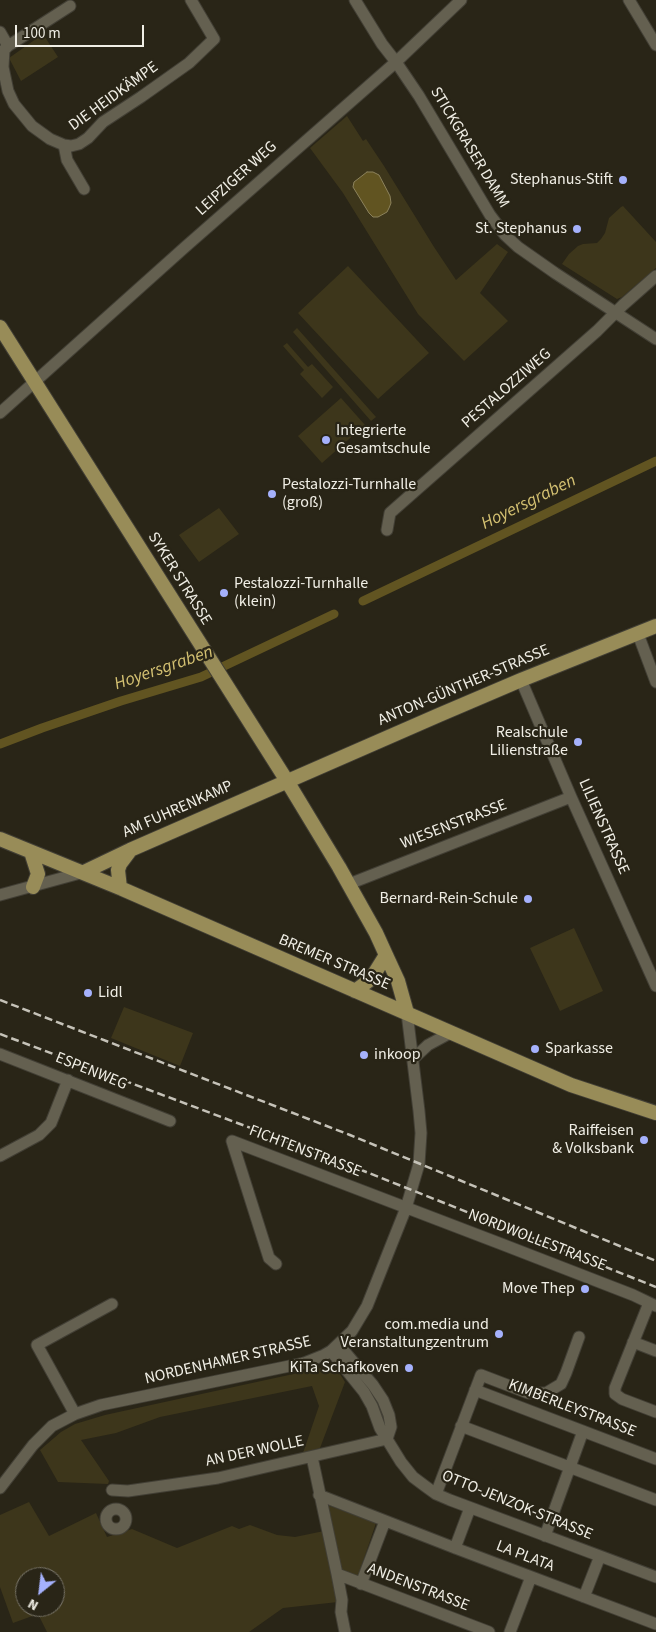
<!DOCTYPE html>
<html>
<head>
<meta charset="utf-8">
<style>
  body { margin:0 }
  #map { position:relative; width:656px; height:1632px; overflow:hidden; background:#292517; font-family:"Source Sans 3",sans-serif }
  canvas { display:block }
  .north { position:absolute; left:15px; top:1567px; width:50px; height:50px; box-sizing:border-box; background:#292517; border:1px solid #797569; border-radius:50%; rotate:209deg; font-size:14px; font-weight:700; line-height:20px; text-align:center; color:#f0eee5 }
  .north::after { content:''; display:block; margin:auto; width:18px; height:22px; background:#a5b1fc; clip-path:polygon(50% 0,100% 100%,50% 72%,0 100%) }
  .scale { position:absolute; left:15px; top:25px; width:129px; height:22px; box-sizing:border-box; border:2px solid #f0eee5; border-top:0; padding-left:6px; font-size:15px; line-height:18px; white-space:nowrap; color:#f0eee5; -webkit-text-stroke:4px #292517; paint-order:stroke }
</style>
</head>
<body>
<div id="map">
<canvas width="656" height="1632"></canvas>
<div class="north">N</div>
<div class="scale">100 m</div>
</div>
<script>
const context = document.querySelector('canvas').getContext('2d');
context.lineJoin = 'round';
function fill(path, color) {
  context.fillStyle = color;
  context.fill(path, 'evenodd');
}
function shape(rows) {
  const path = new Path2D();
  for (const r of rows) {
    if (r.length === 3) {
      path.moveTo(r[0] + r[2], r[1]);
      path.arc(r[0], r[1], r[2], 0, 2 * Math.PI);
      continue;
    }
    path.moveTo(r[0], r[1]);
    for (let i = 2; i < r.length; i += 2) path.lineTo(r[i], r[i + 1]);
  }
  return path;
}
function strokePath(path, color, width, dash) {
  context.strokeStyle = color;
  context.lineWidth = width;
  context.lineCap = dash ? 'butt' : 'round';
  context.setLineDash(dash || []);
  context.stroke(path);
}
function label(font, color, halo, rows, align = 'center') {
  context.font = font + ' "Source Sans 3",sans-serif';
  context.lineWidth = 4.5;
  context.setLineDash([]);
  context.textBaseline = 'middle';
  context.strokeStyle = halo;
  context.fillStyle = color;
  for (const [text, x, y, turn = 0] of rows) {
    context.save();
    context.translate(x, y);
    context.rotate((+turn || 0) * Math.PI / 180);
    context.textAlign = isNaN(turn) ? turn : align;
    if (halo) context.strokeText(text, 0, 0);
    context.fillText(text, 0, 0);
    context.restore();
  }
}
fill(shape([
  [43,34,58,57,21,81,9,58],
  [347,116,363,141,366,139,384,166,434,247,456,280,497,244,508,252,480,293,508,321,464,361,418,314,343,193,310,148],
  [623,206,656,242,656,268,622,297,617,299,562,264,569,254,578,246,583,244,597,243,601,239,605,233,609,218,621,207],
  [348,266,429,353,378,399,298,313],
  [297,328,376,417,371,421,293,332],
  [287,343,308,367,312,364,333,387,322,398,300,374,304,370,283,346],
  [341,398,365,425,322,463,298,436],
  [219,508,239,534,199,562,179,535],
  [574,928,603,991,560,1011,530,948],
  [124,1007,193,1033,180,1066,111,1038],
  [328,1364,338,1371,345,1382,320,1448,303,1453,319,1406,312,1386,160,1417,116,1433,81,1440,109,1481,108,1484,58,1482,40,1450,61,1432,75,1424,105,1415,321,1368],
  [29,1502,49,1536,96,1513,107,1537,132,1529,177,1548,232,1526,239,1529,250,1525,277,1535,295,1537,324,1531,338,1602,283,1608,249,1632,47,1632,38,1614,13,1623,0,1587,0,1515],
  [25,1577,55,1577,55,1607,25,1607],
  [327,1505,376,1523,357,1579,340,1572]
]), '#3d361b');
const water = shape([
  [367,172,373,172,379,175,390,196,391,203,389,208,387,212,378,217,373,217,369,213,353,187,354,182,367,172]
]);
fill(water, '#615421');
strokePath(water, '#8c825c', 1);
strokePath(shape([
  [363,601,656,461],
  [0,744,42,728,121,701,201,677,334,614]
]), '#615421', 9);
const minor = shape([
  [355,0,382,44,396,62,419,96,490,215,505,235,518,247,555,273,656,339],
  [629,0,656,45],
  [0,32,8,46,4,50,3,67,8,91,14,104,32,126,50,139,64,145,71,146,79,144,88,138,103,122,141,97,189,63,214,39,191,0],
  [8,46,70,6],
  [64,145,67,160,84,189],
  [0,413,184,248,396,62,461,0],
  [387,530,390,513,597,331,623,305,656,276],
  [638,634,656,682],
  [521,680,571,797,656,986],
  [349,884,571,797],
  [0,895,84,872],
  [0,1054,170,1121],
  [413,1059,428,1045,452,1032],
  [0,1156,39,1135,51,1123,68,1080],
  [276,1264,269,1258,232,1141,504,1245,633,1295,656,1306],
  [649,1303,615,1388,615,1394,622,1399,656,1412],
  [633,1342,656,1351],
  [339,1345,373,1385,383,1400,389,1415,391,1427,387,1439],
  [331,1351,364,1392,372,1406,380,1428,401,1462,413,1477,425,1486,436,1494,450,1500,656,1577],
  [475,1390,656,1459],
  [75,1414,37,1345,112,1304],
  [461,1426,656,1500],
  [312,1457,337,1574,342,1600,341,1612,345,1632],
  [0,1488,33,1445,52,1426,75,1414,101,1405,304,1363,324,1355,331,1351,352,1331,367,1306,406,1208,419,1164,421,1133,419,1111,407,1013],
  [112,1490,128,1491,218,1478,387,1439],
  [436,1494,481,1375,528,1393,546,1393,561,1384,566,1373,579,1337],
  [319,1495,455,1548,656,1624],
  [116,1519,10],
  [545,1536,583,1431],
  [455,1548,470,1508],
  [337,1574,489,1632],
  [361,1584,385,1521],
  [584,1597,600,1556],
  [510,1632,531,1577]
]);
const major = shape([
  [0,327,287,781,339,867,376,933,386,955,398,981,407,1013],
  [0,839,120,888,571,1085,656,1113],
  [31,852,38,874,33,887],
  [84,872,130,850,439,715,521,680,656,626],
  [120,888,118,870,120,864,129,852],
  [355,991,371,979,386,955]
]);
strokePath(minor, '#423f35', 13);
strokePath(major, '#423f35', 16);
strokePath(minor, '#646050', 11);
strokePath(major, '#988c58', 14);
strokePath(shape([
  [0,1000,350,1135,656,1261],
  [0,1034,336,1160,656,1287]
]), '#c5c2b8', 2.5, [8, 4]);
for (const [x, y, r, color] of [
  [623,180,5,"#a5b1fc"],
  [577,229,5,"#a5b1fc"],
  [326,440,5,"#a5b1fc"],
  [272,494,5,"#a5b1fc"],
  [224,593,5,"#a5b1fc"],
  [578,742,5,"#a5b1fc"],
  [528,899,5,"#a5b1fc"],
  [88,993,5,"#a5b1fc"],
  [535,1049,5,"#a5b1fc"],
  [364,1055,5,"#a5b1fc"],
  [644,1140,5,"#a5b1fc"],
  [585,1289,5,"#a5b1fc"],
  [499,1334,5,"#a5b1fc"],
  [409,1368,5,"#a5b1fc"]
]) {
  const dot = new Path2D();
  dot.arc(x, y, r, 0, 2 * Math.PI);
  context.fillStyle = color;
  context.fill(dot);
  strokePath(dot, '#292517', 2);
}
label('16px', '#f0eee5', '#292517', [
  ["DIE HEIDKÄMPE",114,97,-36],
  ["STICKGRASER DAMM",469,148,59],
  ["LEIPZIGER WEG",237,179,-42],
  ["PESTALOZZIWEG",507,389,-41],
  ["SYKER STRASSE",179,579,58],
  ["ANTON-GÜNTHER-STRASSE",464,686,-23],
  ["AM FUHRENKAMP",178,810,-24],
  ["WIESENSTRASSE",454,825,-21],
  ["LILIENSTRASSE",603,827,66],
  ["BREMER STRASSE",334,963,23],
  ["ESPENWEG",91,1072,22],
  ["FICHTENSTRASSE",305,1152,21],
  ["NORDWOLLESTRASSE",537,1241,21],
  ["NORDENHAMER STRASSE",228,1361,-13],
  ["KIMBERLEYSTRASSE",572,1409,21],
  ["AN DER WOLLE",255,1452,-12],
  ["OTTO-JENZOK-STRASSE",517,1506,22],
  ["LA PLATA",525,1557,21],
  ["ANDENSTRASSE",418,1588,21]
]);
label('16px', '#f0eee5', '#292517', [
  ["Stephanus-Stift",613,180],
  ["St. Stephanus",567,229],
  ["Integrierte",336,431,"left"],
  ["Gesamtschule",336,449,"left"],
  ["Pestalozzi-Turnhalle",282,485,"left"],
  ["(groß)",282,503,"left"],
  ["Pestalozzi-Turnhalle",234,584,"left"],
  ["(klein)",234,602,"left"],
  ["Realschule",568,733],
  ["Lilienstraße",568,751],
  ["Bernard-Rein-Schule",518,899],
  ["Lidl",98,993,"left"],
  ["Sparkasse",545,1049,"left"],
  ["inkoop",374,1055,"left"],
  ["Raiffeisen",634,1131],
  ["& Volksbank",634,1149],
  ["Move Thep",575,1289],
  ["com.media und",489,1325],
  ["Veranstaltungzentrum",489,1343],
  ["KiTa Schafkoven",399,1368]
], 'right');
label('italic 18px', '#d4c172', '#292517', [
  ["Hoyersgraben",529,503,-26],
  ["Hoyersgraben",164,669,-19]
]);
</script>
</body>
</html>
